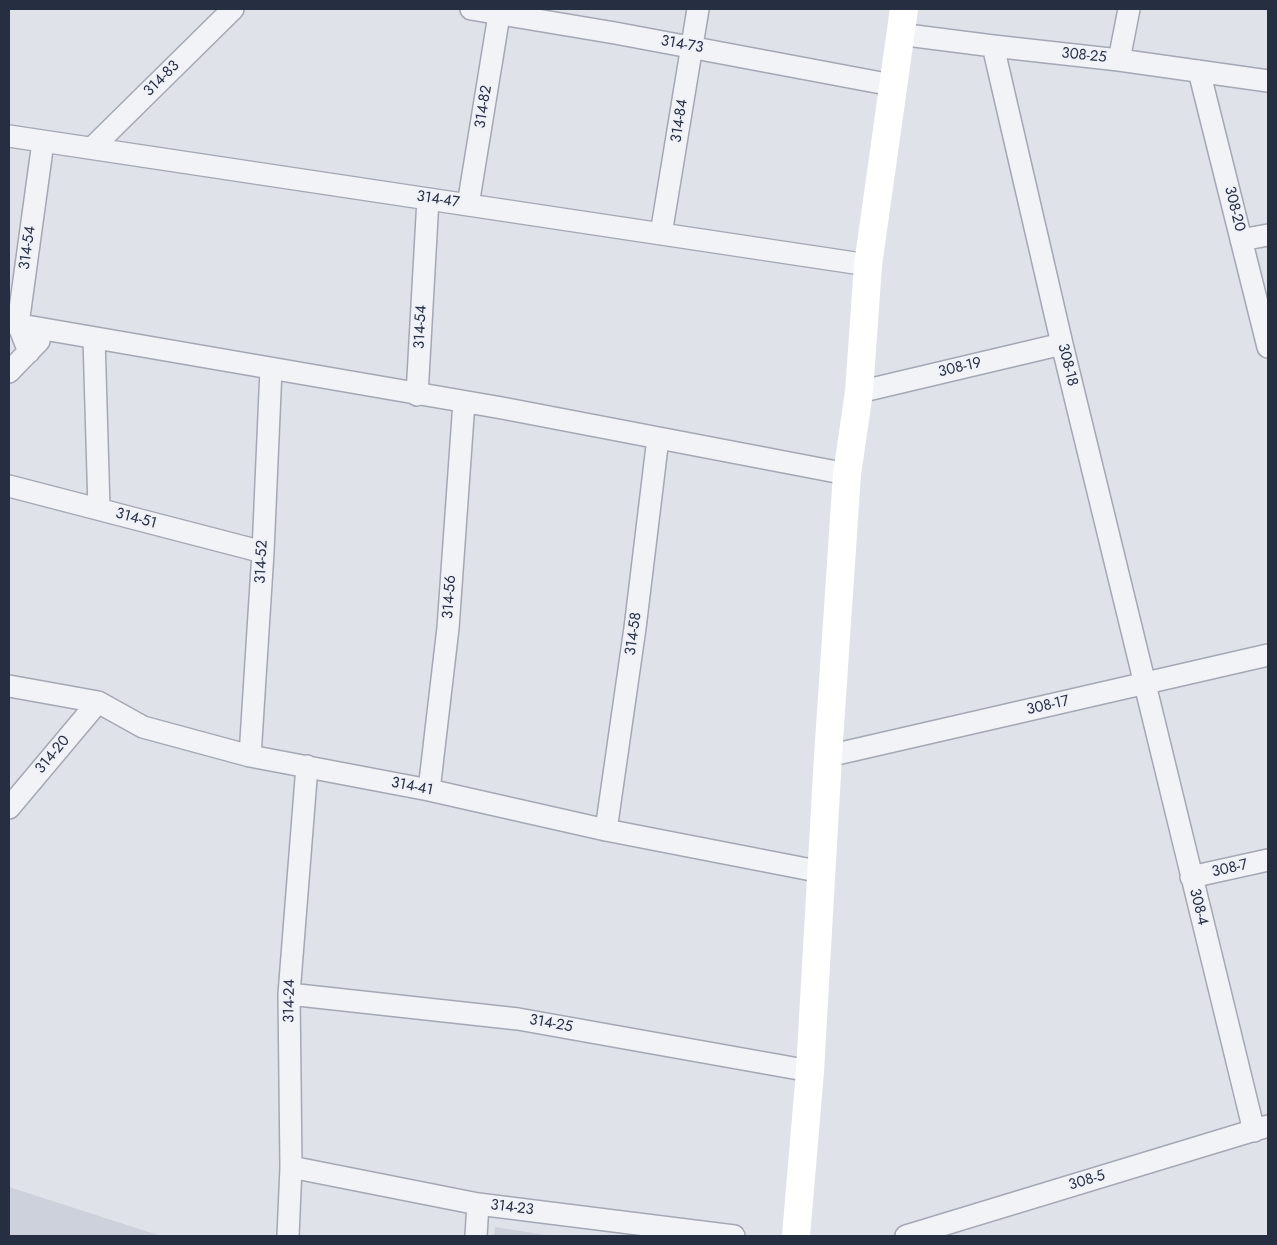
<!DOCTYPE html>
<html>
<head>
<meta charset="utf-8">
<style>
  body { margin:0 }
  #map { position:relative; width:1277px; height:1245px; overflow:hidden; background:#dfe2e9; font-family:Jost,sans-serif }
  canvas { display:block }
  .frame { position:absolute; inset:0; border:10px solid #262e42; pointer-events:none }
</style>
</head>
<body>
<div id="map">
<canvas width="1277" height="1245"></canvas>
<div class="frame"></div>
</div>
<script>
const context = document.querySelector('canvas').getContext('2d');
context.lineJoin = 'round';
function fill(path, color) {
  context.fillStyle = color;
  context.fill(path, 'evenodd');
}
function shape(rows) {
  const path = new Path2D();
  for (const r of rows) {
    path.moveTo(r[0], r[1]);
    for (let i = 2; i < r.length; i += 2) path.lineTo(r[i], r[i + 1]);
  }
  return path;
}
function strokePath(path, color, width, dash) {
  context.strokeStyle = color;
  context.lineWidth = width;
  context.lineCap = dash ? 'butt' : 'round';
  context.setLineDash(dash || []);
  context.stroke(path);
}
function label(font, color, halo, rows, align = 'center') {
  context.font = font + ' Jost,sans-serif';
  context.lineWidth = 4;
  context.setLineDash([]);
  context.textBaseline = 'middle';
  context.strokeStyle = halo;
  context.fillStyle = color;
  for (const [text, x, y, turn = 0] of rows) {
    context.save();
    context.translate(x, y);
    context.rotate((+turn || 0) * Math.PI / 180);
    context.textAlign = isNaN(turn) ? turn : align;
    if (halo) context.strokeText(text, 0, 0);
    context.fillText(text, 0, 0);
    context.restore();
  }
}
fill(shape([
  [9,1187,161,1236,9,1236],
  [495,1227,552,1236,494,1236]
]), '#cdd1db');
const street = shape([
  [471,9,615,33,892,85],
  [899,34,993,46,1119,60,1268,81],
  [993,46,1062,344,1254,1131],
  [1119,60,1129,9],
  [1199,71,1268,347],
  [9,136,868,265],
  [92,148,233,9],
  [468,205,500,9],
  [661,234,698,9],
  [1241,240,1268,235],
  [9,323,502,408,847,474],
  [94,338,99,509],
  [29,352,18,324,43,142],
  [9,372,39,341],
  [859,392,1062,344],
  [417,395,428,199],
  [9,486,263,552],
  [9,686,98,702,143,727,250,756,429,790,606,830,822,872],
  [250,756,263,552,271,369],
  [828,756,1268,655],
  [429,790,448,628,464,402],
  [9,808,98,702],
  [606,830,635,628,658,438],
  [1191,877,1268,860],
  [289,994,518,1019,810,1071],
  [291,1167,478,1204,734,1236],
  [288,1236,291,1167,289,994,307,766],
  [476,1236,478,1204],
  [906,1236,1268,1126]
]);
strokePath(street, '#a4a8b4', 24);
strokePath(street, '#f2f3f7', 21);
strokePath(shape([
  [796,1236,810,1071,828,756,847,474,859,392,868,265,904,9]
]), '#fff', 28);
label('15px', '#262e42', '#eef1f7', [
  ["314-73",682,45,10],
  ["308-25",1084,56,6],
  ["314-83",162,79,-45],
  ["314-82",484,107,-81],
  ["314-84",680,121,-81],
  ["314-47",438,200,9],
  ["308-20",1234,209,76],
  ["314-54",28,248,-82],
  ["314-54",421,327,-87],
  ["308-18",1067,365,76],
  ["308-19",960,368,-13],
  ["314-51",136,519,15],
  ["314-52",262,562,-87],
  ["314-56",450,597,-86],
  ["314-58",634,634,-82],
  ["308-17",1048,706,-13],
  ["314-20",53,755,-50],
  ["314-41",412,787,11],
  ["308-7",1230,869,-13],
  ["308-4",1198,907,76],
  ["314-24",290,1001,-89],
  ["314-25",551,1024,10],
  ["308-5",1087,1181,-17],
  ["314-23",512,1208,7]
]);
</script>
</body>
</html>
